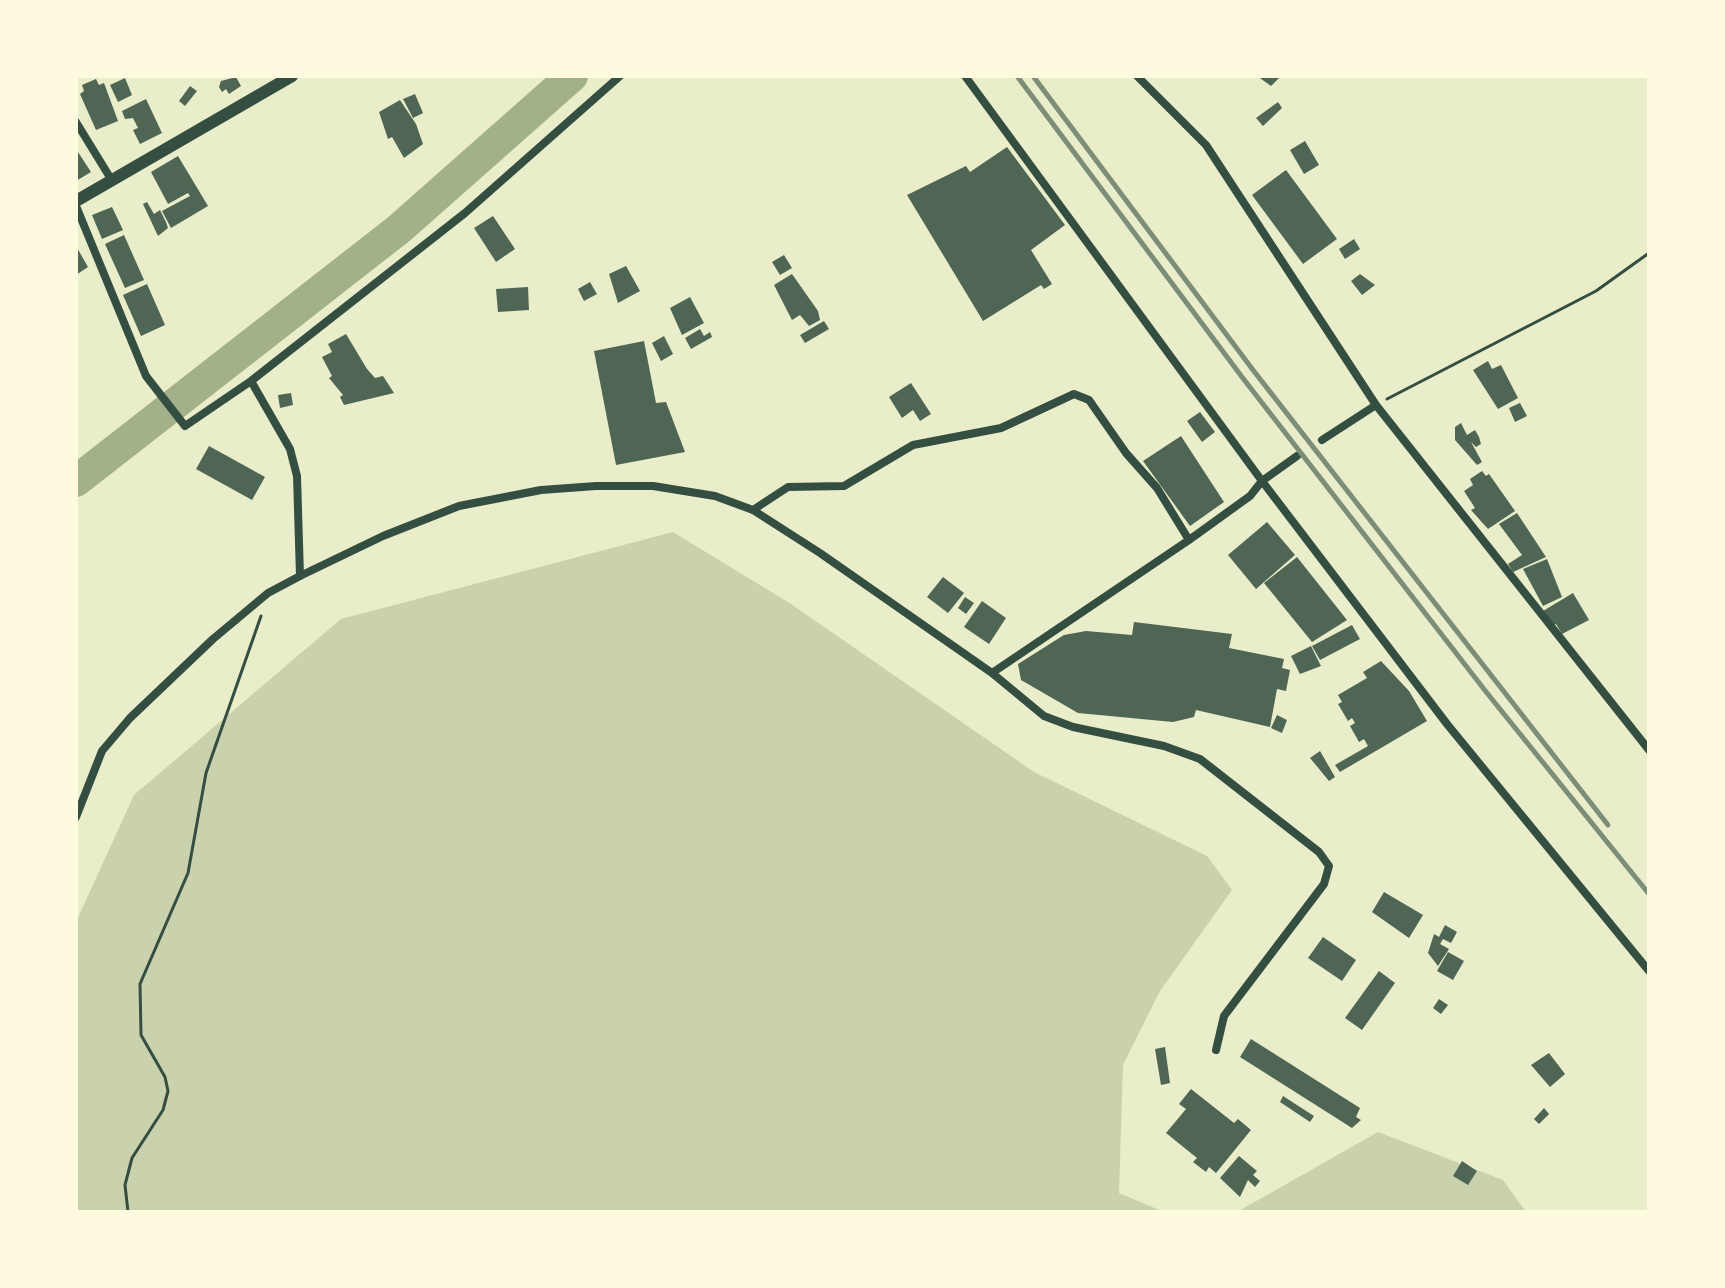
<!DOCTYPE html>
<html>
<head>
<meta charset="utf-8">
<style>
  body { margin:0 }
  #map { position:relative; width:1725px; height:1288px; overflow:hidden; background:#e9edc9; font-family:Merriweather,serif }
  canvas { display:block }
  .frame { position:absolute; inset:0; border:78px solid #fefae0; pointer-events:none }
</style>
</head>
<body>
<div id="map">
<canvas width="1725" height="1288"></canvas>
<div class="frame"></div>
</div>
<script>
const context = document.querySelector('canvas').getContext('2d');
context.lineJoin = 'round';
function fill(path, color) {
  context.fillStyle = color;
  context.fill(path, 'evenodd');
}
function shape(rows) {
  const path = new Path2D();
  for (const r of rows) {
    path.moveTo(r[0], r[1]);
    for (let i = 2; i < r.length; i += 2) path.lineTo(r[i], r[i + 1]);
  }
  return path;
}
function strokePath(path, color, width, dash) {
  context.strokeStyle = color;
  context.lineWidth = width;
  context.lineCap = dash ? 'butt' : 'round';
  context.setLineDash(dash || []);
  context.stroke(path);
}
fill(shape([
  [673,532,791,604,1034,772,1207,856,1232,890,1160,991,1123,1065,1119,1193,1164,1212,76,1212,76,922,134,795,341,619],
  [1378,1132,1503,1180,1526,1212,1237,1212]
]), '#cad2ad');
strokePath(shape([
  [76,481,399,229,572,76]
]), '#a3b18a', 32);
fill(shape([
  [1257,76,1281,76,1271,86],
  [236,77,241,86,229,94,226,89,222,92,219,87,221,81],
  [125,78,132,95,118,102,110,85],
  [96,79,99,85,104,83,118,121,96,130,80,94,84,91,82,85],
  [190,86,197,91,185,106,179,101],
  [415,94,423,113,413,118,403,99],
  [146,99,162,133,140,144,133,130,138,128,133,118,125,119,122,111],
  [400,100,416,124,423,144,404,158,392,137,388,139,379,112],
  [1278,102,1282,108,1263,126,1256,118],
  [1305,141,1319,165,1304,174,1290,150],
  [1007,147,1065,225,1031,250,1052,284,1044,289,1041,285,983,321,907,195,966,166,970,172],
  [76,149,91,172,76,181],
  [178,156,208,206,171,228,162,211,190,196,188,193,168,204,151,172],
  [1286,170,1337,239,1303,264,1252,195],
  [147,202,154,214,160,210,166,222,168,228,158,236,143,204],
  [112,207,123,230,102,239,92,215],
  [493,216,515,249,496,262,474,228],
  [124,235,144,280,125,288,105,244],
  [1354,239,1360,249,1345,259,1339,249],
  [76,246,88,267,76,275],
  [784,255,792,268,780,275,772,262],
  [626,266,640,291,618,303,609,274],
  [792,274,818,311,820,320,809,326,800,315,792,320,774,285],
  [1360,274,1375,285,1362,295,1351,281],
  [590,282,597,294,584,301,578,289],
  [147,284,165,325,141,336,123,295],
  [528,287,529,310,498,312,496,289],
  [690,297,704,323,682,335,670,308],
  [824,321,829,329,805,343,800,335],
  [700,329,704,336,710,332,712,337,691,349,685,338],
  [346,334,367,369,375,378,383,376,394,393,344,405,340,397,343,395,329,378,332,376,322,357,332,352,328,344],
  [664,336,673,354,661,361,652,343],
  [644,341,656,403,666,402,685,452,616,465,594,351],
  [1488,361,1492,369,1501,365,1518,398,1498,409,1473,370],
  [911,383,931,414,920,421,913,410,902,418,889,397],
  [291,393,293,405,280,408,278,395],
  [1520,403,1527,416,1515,422,1509,408],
  [1200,412,1215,432,1202,442,1187,421],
  [1461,423,1467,435,1475,430,1479,437,1481,444,1476,447,1471,442,1482,462,1477,465,1455,440,1455,427],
  [1181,436,1224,502,1190,526,1143,461],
  [209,446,265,477,252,500,196,469],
  [1482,471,1486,476,1489,474,1515,511,1488,529,1471,510,1475,508,1464,491,1473,485,1470,479],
  [1517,513,1546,557,1513,572,1508,564,1522,555,1499,524],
  [1267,522,1295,555,1256,589,1228,555],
  [1297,557,1347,620,1312,642,1264,583],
  [1547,559,1562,597,1543,606,1523,569],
  [943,577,964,593,948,613,927,597],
  [1573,593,1589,620,1562,634,1556,624,1552,626,1543,611],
  [965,597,974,603,966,614,958,608],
  [982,601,1006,618,989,644,964,627],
  [1134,622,1232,634,1229,648,1284,659,1282,668,1290,670,1286,691,1277,689,1270,727,1196,710,1194,717,1173,722,1078,713,1021,680,1018,664,1064,635,1086,631,1132,635],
  [1352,625,1360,639,1320,660,1312,646],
  [1311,646,1321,666,1300,674,1291,656],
  [1381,661,1409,691,1427,721,1340,772,1335,765,1368,746,1364,739,1359,742,1350,726,1355,723,1352,718,1348,721,1338,704,1342,702,1338,695,1367,678,1363,672],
  [1277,715,1287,720,1282,733,1271,728],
  [1320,751,1335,777,1329,781,1310,758],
  [1384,892,1423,915,1409,938,1372,912],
  [1445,925,1457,932,1451,943,1443,939,1440,944,1449,949,1438,966,1428,953,1434,934,1439,937],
  [1323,937,1356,960,1342,981,1308,958],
  [1448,952,1464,961,1453,980,1437,971],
  [1379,971,1395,983,1362,1030,1345,1018],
  [1439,999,1448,1005,1441,1014,1433,1008],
  [1251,1039,1360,1108,1356,1117,1361,1120,1352,1128,1240,1057],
  [1165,1047,1170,1083,1161,1085,1155,1049],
  [1549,1053,1565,1074,1550,1087,1531,1065],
  [1191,1089,1234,1123,1238,1119,1251,1130,1216,1173,1209,1167,1206,1172,1193,1162,1197,1158,1166,1133,1186,1109,1179,1104],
  [1283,1096,1314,1116,1310,1122,1280,1102],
  [1544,1108,1549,1114,1539,1124,1534,1119],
  [1239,1156,1257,1171,1253,1175,1260,1181,1255,1187,1248,1180,1240,1197,1220,1178],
  [1462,1161,1477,1171,1468,1185,1453,1176]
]), '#4f6655');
strokePath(shape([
  [1387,399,1596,291,1649,253],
  [128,1212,125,1185,132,1158,163,1110,168,1091,165,1077,141,1035,140,984,188,873,206,773,261,616]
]), '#344e41', 3);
strokePath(shape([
  [965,76,1262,481,1447,724,1649,971],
  [1137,76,1206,145,1376,405,1649,750],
  [76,122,111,179],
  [76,206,146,376,185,426,251,381,465,213,620,76],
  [251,381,290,449,297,476,300,576],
  [1322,440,1376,405],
  [753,510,788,487,844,486,913,445,1001,428,1074,394,1089,400,1126,453,1157,488,1189,540],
  [992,673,1189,540,1250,496,1262,481,1297,456],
  [76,817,102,751,130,718,213,639,268,593,300,576,383,536,459,506,541,490,596,486,653,486,715,496,753,510,820,553,992,673,1044,716,1073,727,1164,746,1200,759,1319,852,1329,866,1324,884,1224,1016,1216,1050]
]), '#344e41', 8);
strokePath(shape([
  [76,201,292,76]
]), '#344e41', 12);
strokePath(shape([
  [1017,76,1242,377,1487,693,1649,894],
  [1033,76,1253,370,1608,825]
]), '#7c8e77', 5);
</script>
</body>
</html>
